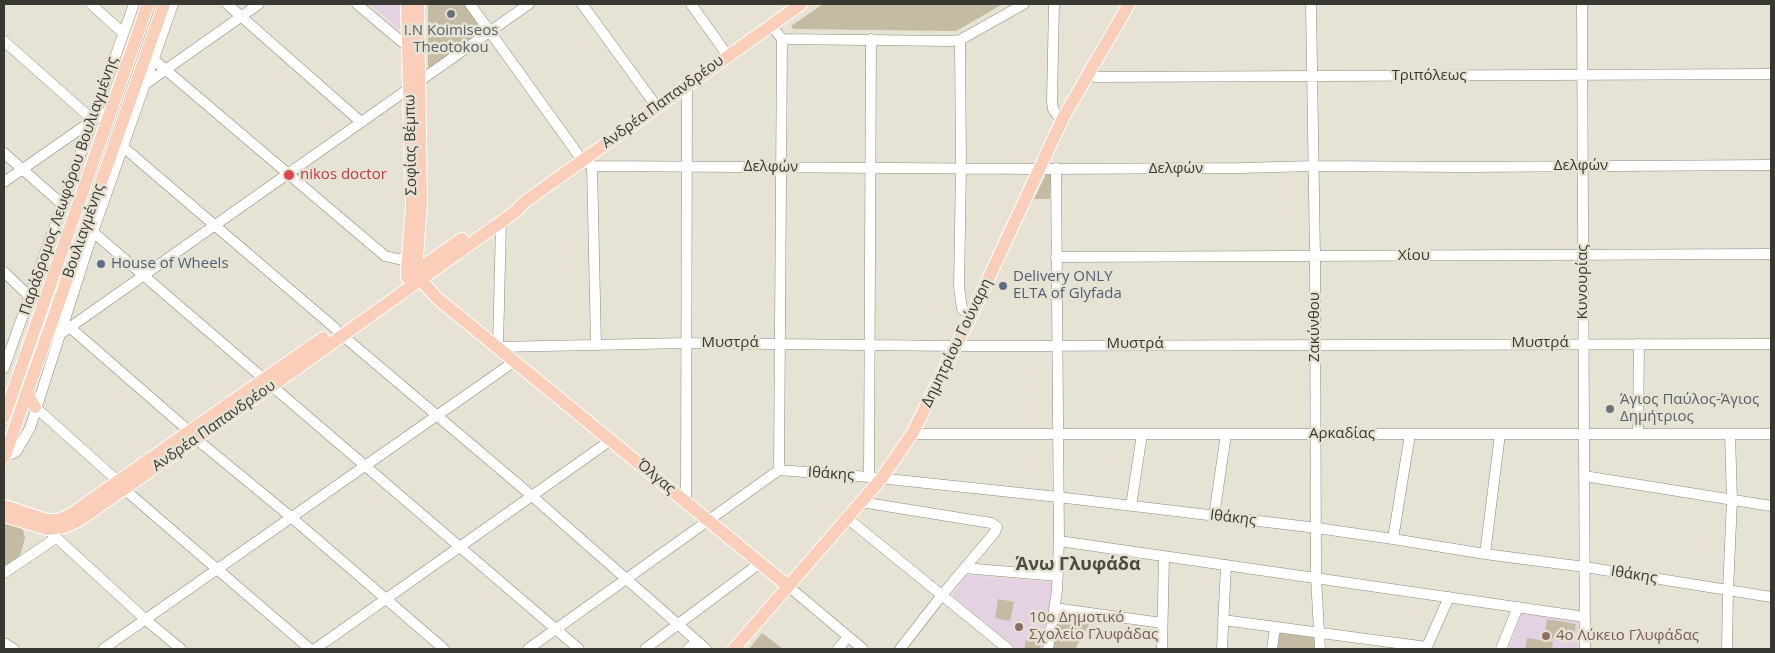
<!DOCTYPE html>
<html>
<head>
<meta charset="utf-8">
<style>
  body { margin:0 }
  #map { position:relative; width:1775px; height:653px; overflow:hidden; background:#e6e3d5; font-family:"Open Sans",sans-serif }
  canvas { display:block }
  .frame { position:absolute; inset:0; border:5px solid #383731; pointer-events:none }
</style>
</head>
<body>
<div id="map">
<canvas width="1775" height="653"></canvas>
<div class="frame"></div>
</div>
<script>
const context = document.querySelector('canvas').getContext('2d');
context.lineJoin = 'round';
function fill(path, color) {
  context.fillStyle = color;
  context.fill(path, 'evenodd');
}
function shape(rows) {
  const path = new Path2D();
  for (const r of rows) {
    path.moveTo(r[0], r[1]);
    for (let i = 2; i < r.length; i += 2) path.lineTo(r[i], r[i + 1]);
  }
  return path;
}
function strokePath(path, color, width, dash) {
  context.strokeStyle = color;
  context.lineWidth = width;
  context.lineCap = dash ? 'butt' : 'round';
  context.setLineDash(dash || []);
  context.stroke(path);
}
function label(font, color, halo, rows, align = 'center') {
  context.font = font + ' "Open Sans",sans-serif';
  context.lineWidth = 5;
  context.setLineDash([]);
  context.textBaseline = 'middle';
  context.strokeStyle = halo;
  context.fillStyle = color;
  for (const [text, x, y, turn = 0] of rows) {
    context.save();
    context.translate(x, y);
    context.rotate((+turn || 0) * Math.PI / 180);
    context.textAlign = isNaN(turn) ? turn : align;
    if (halo) context.strokeText(text, 0, 0);
    context.fillText(text, 0, 0);
    context.restore();
  }
}
fill(shape([
  [370,4,400,4,400,30],
  [966,575,1052,582,1051,605,1045,649,1017,649,952,595],
  [1522,613,1578,622,1578,649,1509,649]
]), '#e4d2e3');
fill(shape([
  [155,4,158,4,40,339,37,338],
  [428,4,465,4,484,30,428,70],
  [823,4,1003,4,956,31,793,29,791,26],
  [1046,174,1051,175,1050,199,1034,199],
  [4,520,19,525,23,530,25,538,20,556,4,568],
  [998,599,1014,602,1010,621,995,618],
  [1057,616,1091,621,1075,649,1051,649],
  [1547,619,1576,624,1573,642,1544,637],
  [1278,630,1316,635,1317,649,1276,649],
  [762,633,783,649,749,649],
  [1527,638,1553,642,1552,649,1525,649],
  [1026,640,1041,642,1040,649,1024,649]
]), '#c4bca2');
const minor = shape([
  [91,4,123,33],
  [227,4,361,122],
  [357,4,409,48],
  [470,4,582,160,592,166,1039,169,1241,168,1313,166,1464,167,1771,165],
  [582,4,657,107],
  [691,4,728,56],
  [1054,4,1052,101,1053,109,1057,115,1063,118],
  [1311,4,1315,257,1316,577,1320,649],
  [1582,4,1585,649],
  [771,25,782,39,951,41,960,40,1024,4],
  [960,40,961,168,959,287,962,309,971,316],
  [4,41,93,120],
  [153,59,385,256,398,259,408,257],
  [1088,74,1095,77,1771,74],
  [144,85,259,4],
  [122,146,336,329],
  [4,153,63,205],
  [592,166,596,344],
  [4,182,93,120,110,110],
  [501,222,498,347,686,343,956,346,1771,344],
  [93,232,264,379],
  [1056,257,1771,254],
  [4,272,30,297],
  [66,324,189,431],
  [59,335,529,4],
  [342,335,532,496,706,649],
  [4,368,134,4],
  [272,386,579,649],
  [35,407,119,482],
  [912,434,1771,434],
  [1638,434,1639,344],
  [195,438,291,517,444,649],
  [5,456,16,452,30,428,93,232,173,4],
  [779,470,782,39],
  [1584,476,1771,506],
  [869,477,871,39],
  [124,489,310,649],
  [686,502,687,85],
  [861,502,991,523,997,527,995,532,942,595,900,649],
  [1131,506,1142,434],
  [1214,516,1226,434],
  [847,518,1008,649],
  [47,529,146,620,181,649],
  [1393,539,1410,434],
  [1059,541,1585,617],
  [1485,554,1500,434],
  [964,568,1058,576],
  [4,573,56,538],
  [788,586,863,649],
  [1054,608,1162,623],
  [1223,620,1427,647],
  [4,643,14,649],
  [103,649,515,361],
  [315,649,611,440],
  [528,649,779,470,869,477,1058,497,1317,528,1393,539,1485,554,1585,567,1771,597],
  [645,649,760,563],
  [688,649,697,641],
  [838,649,848,637],
  [1048,649,1057,590,1059,541,1056,168],
  [1162,649,1164,557],
  [1222,649,1226,565],
  [1272,649,1275,628],
  [1426,649,1449,597],
  [1501,649,1518,607],
  [1727,649,1728,591,1732,500,1730,434]
]);
const major = shape([
  [407,4,412,204,407,271,407,277,411,282],
  [418,4,421,203,417,257,420,279,437,298,788,586],
  [413,273,462,239],
  [27,391,31,401,35,407],
  [4,417,148,4],
  [4,458,164,4],
  [4,506,40,518,48,520,57,520,70,515,323,338],
  [4,516,47,529,64,527,78,521,272,386,515,212,526,201,801,4],
  [734,649,881,479,912,434,971,316,1063,118,1129,4]
]);
strokePath(minor, '#8c897d', 11);
strokePath(major, '#fff', 14);
strokePath(minor, '#fff', 10);
strokePath(major, '#faceb9', 12);
for (const [x, y, r, color] of [
  [451,14,5,"#6b7280"],
  [289,175,6,"#e0444e"],
  [101,264,5,"#5c6f8a"],
  [1003,286,5,"#5c6f8a"],
  [1610,409,5,"#6b7280"],
  [1019,627,5,"#8d6e63"],
  [1546,636,5,"#8d6e63"]
]) {
  const dot = new Path2D();
  dot.arc(x, y, r, 0, 2 * Math.PI);
  context.fillStyle = color;
  context.fill(dot);
  strokePath(dot, '#e6e3d5', 2);
}
label('15px', '#5b616d', '#e6e3d5', [
  ["I.N Koimiseos",451,31],
  ["Theotokou",451,48],
  ["Άγιος Παύλος-Άγιος",1620,400,"left"],
  ["Δημήτριος",1620,417,"left"]
]);
label('15px', '#383731', '#e6e3d5', [
  ["Τριπόλεως",1429,76],
  ["Ανδρέα Παπανδρέου",663,102,-36],
  ["Σοφίας Βέμπω",411,145,-91],
  ["Δελφών",1581,166],
  ["Δελφών",771,167,1],
  ["Δελφών",1176,169],
  ["Παράδρομος Λεωφόρου Βουλιαγμένης",69,186,-71],
  ["Βουλιαγμένης",84,231,-71],
  ["Χίου",1414,256],
  ["Κυνουρίας",1583,282,-90],
  ["Ζακύνθου",1315,327,-90],
  ["Μυστρά",730,343],
  ["Δημητρίου Γούναρη",957,343,-64],
  ["Μυστρά",1540,343],
  ["Μυστρά",1135,344],
  ["Ανδρέα Παπανδρέου",214,426,-35],
  ["Αρκαδίας",1342,434],
  ["Ιθάκης",831,474,4],
  ["Όλγας",656,477,40],
  ["Ιθάκης",1233,518,7],
  ["Ιθάκης",1634,575,9]
]);
label('15px', '#be3a42', '#e6e3d5', [
  ["nikos doctor",300,175]
], 'left');
label('15px', '#4e5e75', '#e6e3d5', [
  ["House of Wheels",111,264],
  ["Delivery ONLY",1013,277],
  ["ELTA of Glyfada",1013,294]
], 'left');
label('15px', '#785e54', '#e6e3d5', [
  ["10o Δημοτικό",1029,618],
  ["Σχολείο Γλυφάδας",1029,635],
  ["4ο Λύκειο Γλυφάδας",1556,636]
], 'left');
label('bold 18px', '#4e4b40', '#e6e3d5', [
  ["Άνω Γλυφάδα",1078,565]
]);
</script>
</body>
</html>
